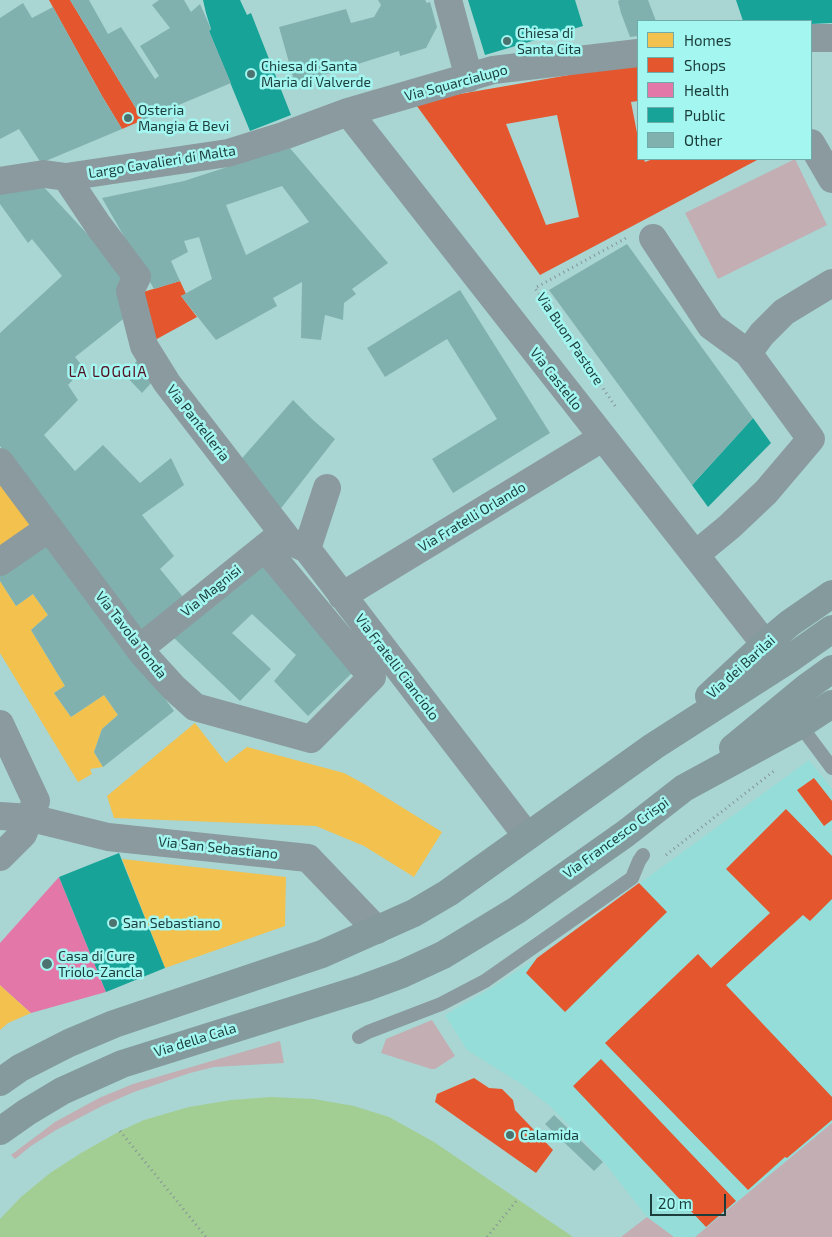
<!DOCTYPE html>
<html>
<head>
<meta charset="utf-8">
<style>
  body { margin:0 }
  #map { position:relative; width:832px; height:1237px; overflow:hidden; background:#a9d6d3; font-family:"Exo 2",sans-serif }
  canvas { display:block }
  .legend { position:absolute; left:637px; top:20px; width:175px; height:140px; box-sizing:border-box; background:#a4f6f0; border:1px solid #6daca8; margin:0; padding:6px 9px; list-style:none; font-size:15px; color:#1b3d3b }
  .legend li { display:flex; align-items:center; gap:10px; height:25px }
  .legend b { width:25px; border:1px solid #6daca8 }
  .scale { position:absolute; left:650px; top:1194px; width:76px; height:22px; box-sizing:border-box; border:2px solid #1b3d3b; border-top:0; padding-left:6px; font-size:15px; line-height:18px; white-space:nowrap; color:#1b3d3b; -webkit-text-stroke:4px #a4f6f0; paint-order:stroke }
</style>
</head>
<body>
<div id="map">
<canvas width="832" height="1237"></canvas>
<ul class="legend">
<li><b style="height:14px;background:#f2c14e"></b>Homes</li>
<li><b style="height:14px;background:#e4572e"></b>Shops</li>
<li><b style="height:14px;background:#e377a8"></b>Health</li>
<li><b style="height:14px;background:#17a398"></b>Public</li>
<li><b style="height:14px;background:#80b1ae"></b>Other</li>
</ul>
<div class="scale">20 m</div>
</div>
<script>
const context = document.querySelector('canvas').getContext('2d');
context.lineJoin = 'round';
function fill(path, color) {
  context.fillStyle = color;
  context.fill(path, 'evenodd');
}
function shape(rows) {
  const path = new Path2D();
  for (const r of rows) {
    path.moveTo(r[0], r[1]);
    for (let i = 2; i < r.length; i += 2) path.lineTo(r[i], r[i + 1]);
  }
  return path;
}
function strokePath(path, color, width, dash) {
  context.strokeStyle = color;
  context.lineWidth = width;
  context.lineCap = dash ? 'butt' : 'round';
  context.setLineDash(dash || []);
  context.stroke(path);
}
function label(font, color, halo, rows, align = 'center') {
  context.font = font + ' "Exo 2",sans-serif';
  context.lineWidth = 5;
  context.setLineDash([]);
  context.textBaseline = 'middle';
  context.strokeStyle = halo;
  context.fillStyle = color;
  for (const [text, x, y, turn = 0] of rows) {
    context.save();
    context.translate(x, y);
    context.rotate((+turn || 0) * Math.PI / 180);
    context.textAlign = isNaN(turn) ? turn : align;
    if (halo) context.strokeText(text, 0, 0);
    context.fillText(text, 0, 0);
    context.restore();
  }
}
fill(shape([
  [809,760,832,789,832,829,830,831,832,833,832,1123,695,1237,674,1237,647,1217,603,1161,551,1107,520,1083,467,1050,445,1015,488,990,537,958]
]), '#95ddd8');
fill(shape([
  [795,159,827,225,718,279,685,213],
  [432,1020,455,1056,435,1069,431,1069,381,1053,386,1039],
  [280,1041,284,1063,214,1067,190,1073,134,1092,102,1106,56,1130,31,1146,15,1159,11,1155,55,1122,99,1098,133,1084],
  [832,1123,832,1237,695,1237],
  [647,1217,674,1237,621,1237]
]), '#c3aeb3');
fill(shape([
  [271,1097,314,1099,354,1106,389,1117,434,1142,573,1237,0,1237,0,1219,21,1197,50,1173,81,1153,120,1131,144,1120,189,1107,231,1100]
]), '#a3ce93');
fill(shape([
  [0,475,35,521,0,547],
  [0,581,16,606,33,594,48,615,31,630,65,686,54,693,71,717,104,695,118,715,102,729,94,752,103,767,90,769,92,774,78,782,0,653],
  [195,723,226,763,247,747,344,773,366,785,442,832,414,877,364,846,316,826,114,818,107,796],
  [122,859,286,877,285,926,165,968],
  [0,985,31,1013,8,1023,0,1030]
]), '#f2c14e');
fill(shape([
  [49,0,70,0,143,120,122,129,102,96],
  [638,63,638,101,631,102,638,138,638,159,644,159,645,162,653,159,759,159,540,275,414,102],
  [557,115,579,217,546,225,506,124],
  [180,281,186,294,181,296,197,317,155,340,143,292],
  [814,778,832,801,832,820,824,826,797,790],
  [786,809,832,856,832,899,810,921,803,915,726,985,832,1097,832,1120,787,1158,785,1157,748,1190,605,1043,698,954,711,968,770,913,726,869],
  [639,883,667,912,565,1012,526,973,537,958],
  [601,1059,736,1201,706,1227,573,1086],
  [474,1078,489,1088,502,1089,513,1100,515,1110,553,1150,536,1173,435,1102,437,1094]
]), '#e4572e');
fill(shape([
  [59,877,106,992,31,1013,0,985,0,943]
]), '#e377a8');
fill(shape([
  [203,0,240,0,247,15,251,13,291,115,250,131,209,31,211,29,206,13],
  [468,0,575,0,583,26,485,55],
  [736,0,832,0,832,23,811,24,811,21,743,21],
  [753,418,771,443,708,507,692,485],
  [119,853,165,968,106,992,59,877]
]), '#17a398');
fill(shape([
  [70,0,89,0,108,34,121,27,155,79,159,76,140,46,170,28,152,5,159,0,184,0,191,12,200,4,211,29,209,31,231,83,143,120],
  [378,0,425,0,427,3,430,2,437,27,426,48,400,56,399,51,295,84,279,27,346,9,351,23,374,17,381,5],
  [620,0,648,0,656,21,638,21,638,36,630,37,621,13,618,1],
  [23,3,32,18,53,7,102,96,122,129,41,163,19,129,0,139,0,18],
  [289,147,388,263,352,289,356,294,344,303,343,320,325,315,321,340,301,338,302,282,273,298,277,306,216,340,181,296,212,279,199,237,184,241,188,252,171,261,180,281,154,289,102,198,184,181],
  [282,186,309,222,246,255,226,205],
  [41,184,127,277,127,316,75,357,84,368,68,385,78,400,44,435,75,471,103,445,140,483,171,458,184,485,142,515,174,556,160,569,188,603,144,639,0,446,0,333,62,276,32,239,28,243,0,204,0,189],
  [627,244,753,418,692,485,549,290],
  [460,290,550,433,453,493,432,459,497,419,447,339,385,377,367,348],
  [139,358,154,380,142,393,125,375],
  [293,400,313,420,335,439,275,516,237,464],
  [46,541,112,625,174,711,103,767,94,752,102,729,118,715,104,695,71,717,54,693,65,686,31,630,48,615,33,594,16,606,0,581,0,575],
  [259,558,356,669,308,716,274,681,296,655,252,614,232,633,271,669,240,701,174,638],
  [554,1115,603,1162,594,1171,545,1124]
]), '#80b1ae');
strokePath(shape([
  [615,406,535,288,628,237],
  [666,855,774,771],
  [120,1131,206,1237],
  [487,1237,518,1199]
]), '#839496', 3, [1, 4]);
strokePath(shape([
  [800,725,832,768],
  [359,1037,368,1032,441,1004,485,981,632,878,639,861,643,855]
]), '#8a9a9e', 14);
strokePath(shape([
  [448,0,469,78],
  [811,38,832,38],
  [348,112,765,644],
  [811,143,832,179],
  [66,177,98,225,137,277,130,291,144,346,167,383,289,541,307,549],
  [0,181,44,174,66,177,228,153,286,135,348,112,493,70,638,53],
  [653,238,711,326,748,353,811,439,766,492,729,527,695,555],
  [748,353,762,334,784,312,832,283],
  [0,462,143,654,174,688,195,707,311,739,372,677,265,548],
  [307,549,527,836],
  [307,549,327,488],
  [0,562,49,528],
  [342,596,602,438],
  [139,649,278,537],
  [0,724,36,801,23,834,0,857],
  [0,816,31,818,108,837,308,858,377,930]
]), '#8a9a9e', 28);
strokePath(shape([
  [709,696,765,644,790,623,832,594],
  [733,748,807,687,832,669],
  [0,1082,20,1068,69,1043,114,1024,322,954,414,913,448,893,654,746,788,660,832,629],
  [0,1131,27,1112,62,1091,122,1064,364,988,402,974,443,955,517,910,625,834,684,788,800,725,832,704]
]), '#849a9d', 28);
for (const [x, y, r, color] of [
  [507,41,5,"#4d7370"],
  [251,74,5,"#4d7370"],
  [128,118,5,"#4d7370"],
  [113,923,5,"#4d7370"],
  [47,964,6,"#4d7370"],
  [510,1135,5,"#4d7370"]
]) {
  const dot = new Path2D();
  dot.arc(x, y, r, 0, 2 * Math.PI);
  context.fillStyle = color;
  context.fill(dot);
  strokePath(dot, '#a4f6f0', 2);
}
label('14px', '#1b3d3b', '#a4f6f0', [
  ["Chiesa di",517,33],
  ["Santa Cita",517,49],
  ["Chiesa di Santa",261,66],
  ["Maria di Valverde",261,82],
  ["Osteria",138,110],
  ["Mangia & Bevi",138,126],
  ["San Sebastiano",123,923],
  ["Casa di Cure",58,956],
  ["Triolo-Zancla",58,972],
  ["Calamida",520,1135]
], 'left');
label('14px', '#1b3d3b', '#a4f6f0', [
  ["Via Squarcialupo",456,83,-15],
  ["Largo Cavalieri di Malta",162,162,-9],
  ["Via Buon Pastore",570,339,56],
  ["Via Castello",556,379,52],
  ["Via Pantelleria",198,423,52],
  ["Via Fratelli Orlando",472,517,-31],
  ["Via Magnisi",211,591,-39],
  ["Via Tavola Tonda",131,635,52],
  ["Via Fratelli Cianciolo",397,667,53],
  ["Via dei Barilai",741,667,-42],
  ["Via Francesco Crispi",616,838,-36],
  ["Via San Sebastiano",218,848,6],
  ["Via della Cala",195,1040,-17]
]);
context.letterSpacing = '1px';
label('15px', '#551023', '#a4f6f0', [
  ["LA LOGGIA",108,372]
]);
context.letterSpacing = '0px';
</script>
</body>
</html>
